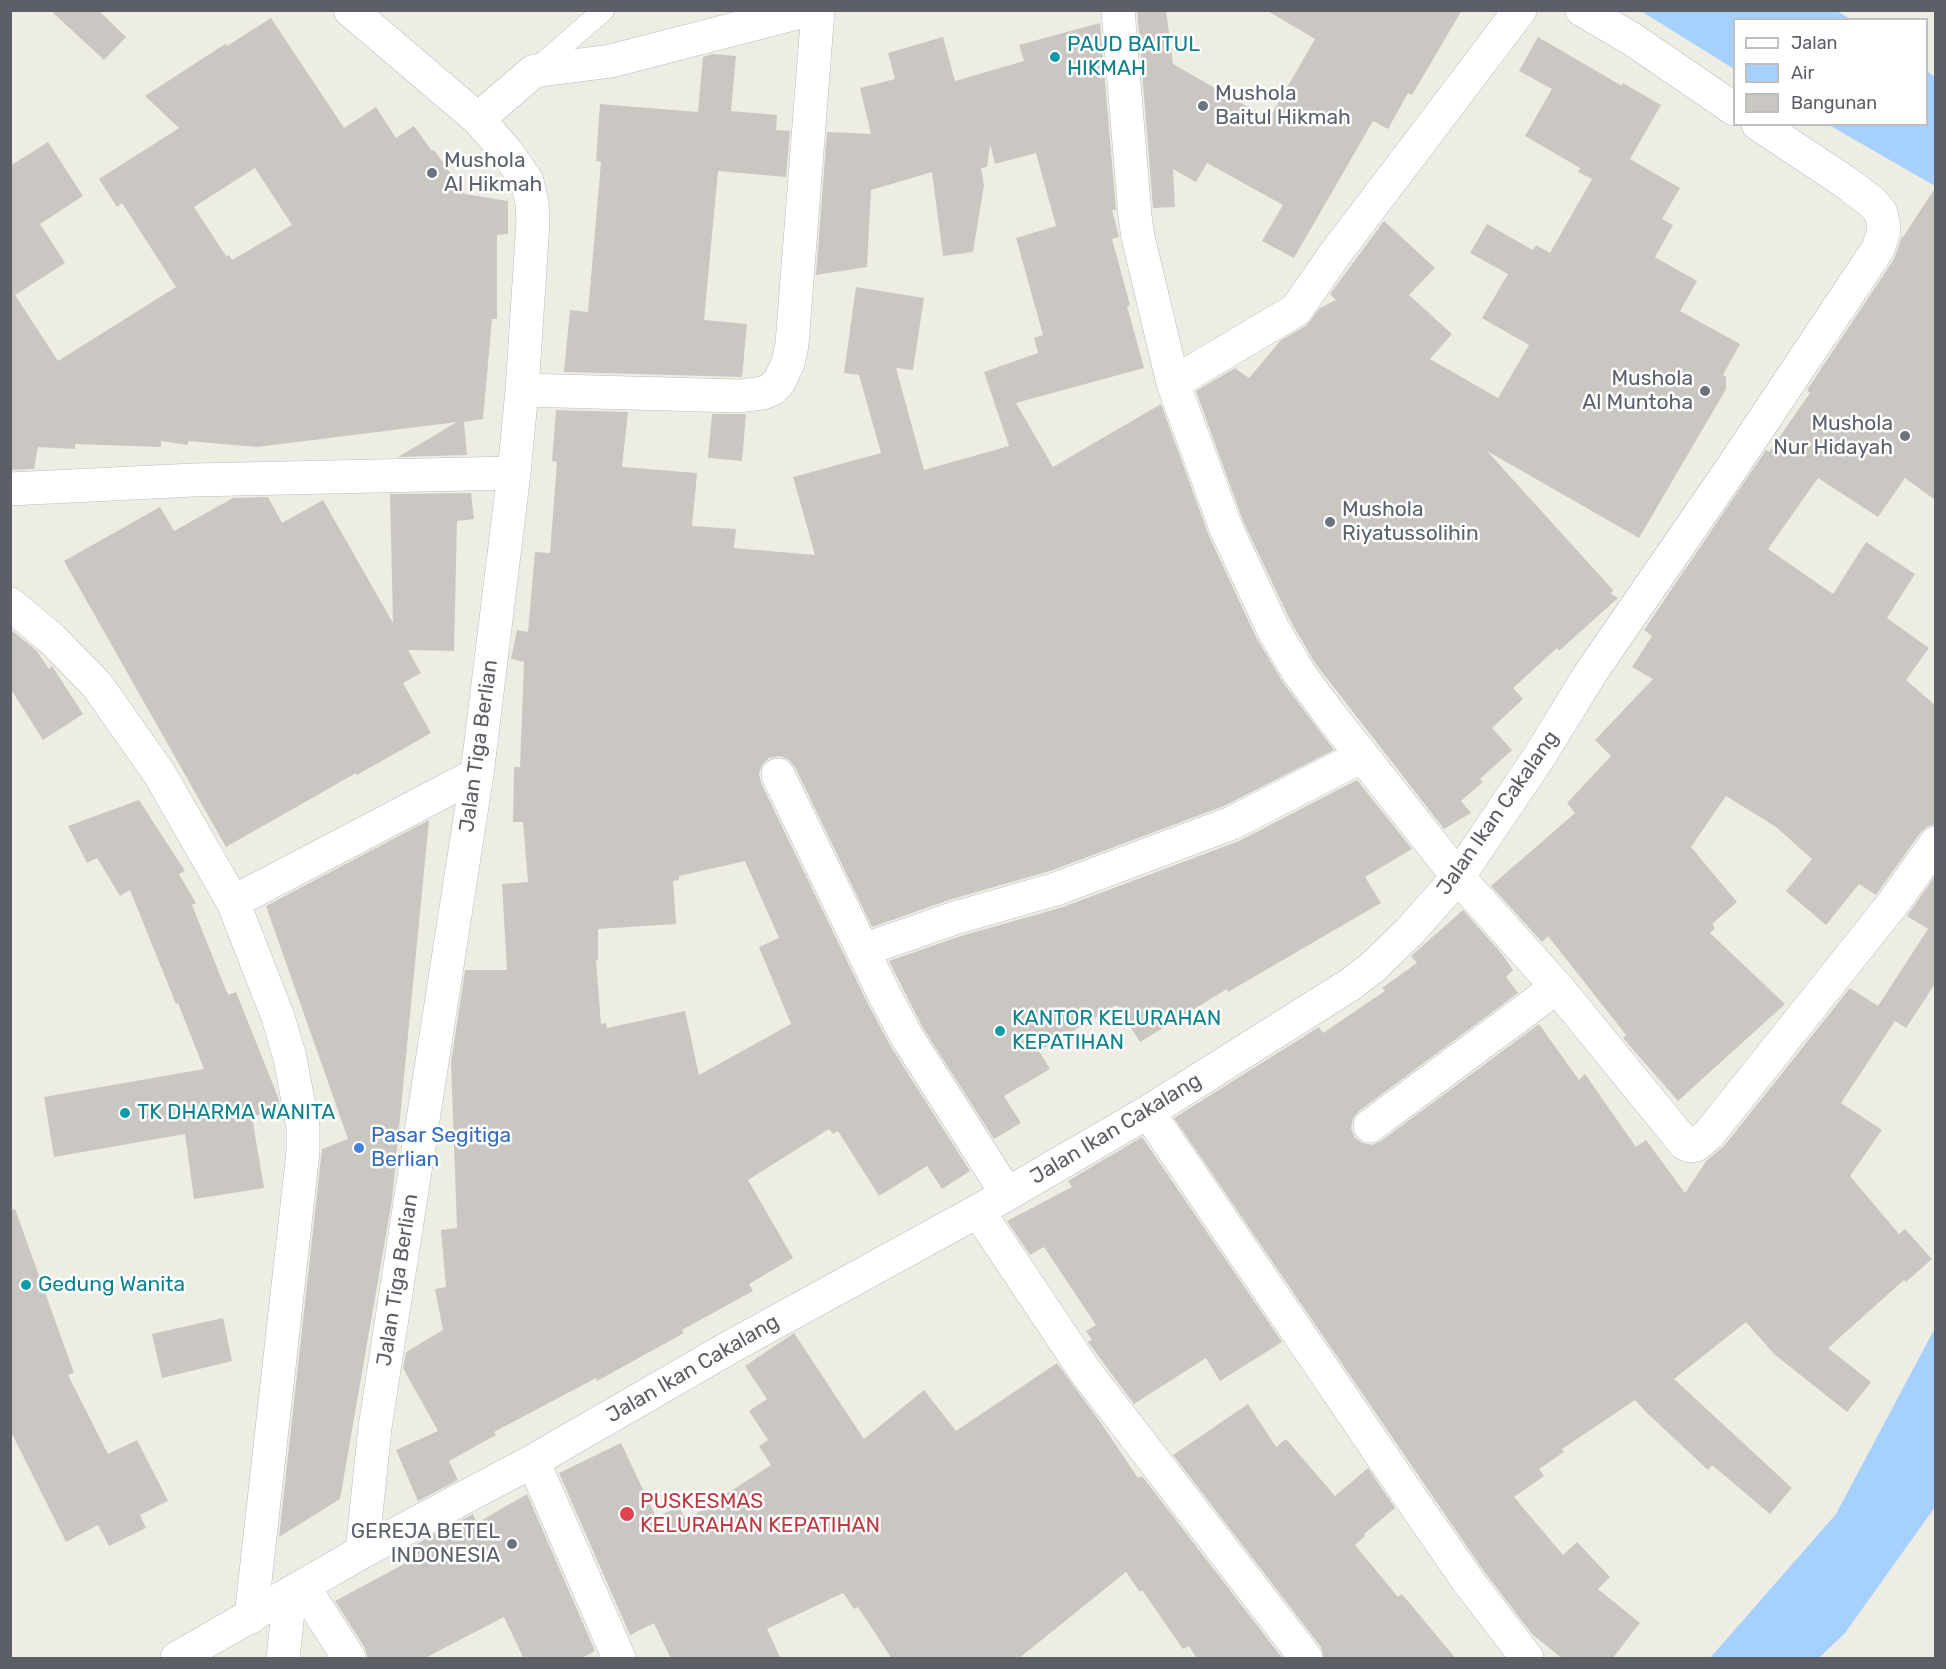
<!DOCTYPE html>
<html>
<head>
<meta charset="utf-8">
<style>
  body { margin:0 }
  #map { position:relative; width:1946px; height:1669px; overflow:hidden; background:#eeede4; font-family:Rubik,sans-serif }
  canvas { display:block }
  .frame { position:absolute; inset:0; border:12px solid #5c5f65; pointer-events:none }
  .legend { position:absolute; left:1733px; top:18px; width:195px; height:108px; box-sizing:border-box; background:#fff; border:2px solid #bebfc1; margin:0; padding:8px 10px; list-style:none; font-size:18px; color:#5c5f65 }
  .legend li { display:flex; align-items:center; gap:12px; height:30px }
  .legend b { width:30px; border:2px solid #bebfc1 }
</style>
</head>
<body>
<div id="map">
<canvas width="1946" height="1669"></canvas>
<div class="frame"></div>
<ul class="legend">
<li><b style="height:8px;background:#fff"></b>Jalan</li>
<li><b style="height:16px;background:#a6d0fd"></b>Air</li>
<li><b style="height:16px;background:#cac7c2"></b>Bangunan</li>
</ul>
</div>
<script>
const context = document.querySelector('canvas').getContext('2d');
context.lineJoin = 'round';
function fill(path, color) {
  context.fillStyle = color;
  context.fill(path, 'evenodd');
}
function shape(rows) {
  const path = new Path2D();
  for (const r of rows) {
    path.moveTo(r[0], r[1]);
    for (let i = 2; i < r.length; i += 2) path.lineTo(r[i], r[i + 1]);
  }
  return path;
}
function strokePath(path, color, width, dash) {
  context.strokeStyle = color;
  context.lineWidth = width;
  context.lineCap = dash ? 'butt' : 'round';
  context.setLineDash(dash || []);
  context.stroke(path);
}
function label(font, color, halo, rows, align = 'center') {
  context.font = font + ' Rubik,sans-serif';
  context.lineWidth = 5;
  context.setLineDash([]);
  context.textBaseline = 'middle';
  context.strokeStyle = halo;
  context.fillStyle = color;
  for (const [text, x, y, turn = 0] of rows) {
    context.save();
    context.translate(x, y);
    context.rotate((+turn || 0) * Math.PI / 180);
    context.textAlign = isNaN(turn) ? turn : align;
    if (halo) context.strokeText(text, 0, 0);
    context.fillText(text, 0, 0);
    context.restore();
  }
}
fill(shape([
  [1837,11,1850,19,1734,20,1734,69,1641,11],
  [1927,71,1935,77,1935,186,1829,125,1926,124],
  [1935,1328,1935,1507,1845,1633,1819,1658,1710,1658,1836,1514]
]), '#a6d0fd');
fill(shape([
  [50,10,98,10,126,37,104,60],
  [1137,10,1166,10,1173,64,1269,119,1315,39,1266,10,1462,10,1412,95,1408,93,1388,129,1373,121,1294,258,1262,241,1283,205,1207,163,1196,182,1173,169,1175,207,1153,208],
  [271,18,344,128,376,107,396,138,414,126,432,151,434,150,465,194,508,201,508,234,497,235,497,319,492,319,483,419,464,422,467,455,398,457,457,422,257,447,188,441,188,445,161,441,161,447,75,444,75,449,38,447,34,469,10,470,10,166,48,142,83,196,40,224,65,263,15,295,58,361,176,287,122,203,117,207,99,179,179,128,145,96,225,44,227,46],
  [255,168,292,225,232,260,229,255,226,256,194,207],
  [1100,23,1116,210,1112,210,1119,237,1112,239,1130,305,1127,306,1144,368,1016,403,1053,467,1161,404,1209,536,1256,637,1284,684,1334,750,1224,806,1050,871,949,900,872,927,795,767,789,760,780,756,769,758,763,764,759,773,761,783,867,1002,891,1047,970,1171,942,1189,927,1166,879,1196,838,1131,833,1134,829,1129,748,1180,793,1258,749,1284,753,1291,682,1330,684,1333,597,1381,596,1378,494,1432,496,1435,449,1461,458,1480,418,1501,396,1450,438,1431,403,1368,406,1352,443,1330,435,1289,446,1287,441,1230,457,1228,451,1063,465,970,507,970,502,884,528,882,523,822,513,822,514,767,520,767,524,662,511,659,517,630,528,632,535,552,550,553,557,462,552,461,556,410,628,412,622,467,697,473,692,526,736,529,734,548,815,555,793,477,881,453,859,375,844,373,856,287,924,298,913,370,896,368,924,470,1009,446,984,372,1038,353,1034,338,1043,335,1016,238,1056,226,1036,153,995,164,990,144,987,167,981,168,984,185,973,252,943,256,932,172,871,190,867,267,816,275,827,132,871,134,860,88,895,79,888,53,943,37,955,81,1024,61,1019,45],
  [745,861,779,938,759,947,791,1024,699,1075,685,1011,607,1028,606,1023,601,1024,596,960,598,960,598,929,676,924,673,881,679,880,679,876],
  [1538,37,1622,86,1623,83,1661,105,1630,159,1680,188,1662,219,1673,225,1655,257,1697,281,1680,311,1740,344,1723,375,1726,377,1726,389,1639,538,1487,451,1613,590,1611,594,1618,598,1559,651,1557,648,1513,688,1523,699,1492,728,1512,750,1480,779,1483,782,1461,801,1471,813,1444,829,1315,663,1290,620,1243,521,1196,391,1235,368,1249,378,1281,340,1306,326,1320,308,1336,300,1330,294,1384,221,1435,268,1409,295,1452,334,1430,359,1498,398,1529,345,1482,318,1508,274,1470,253,1487,224,1533,250,1536,245,1550,253,1592,179,1578,172,1580,168,1525,136,1552,89,1519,71],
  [713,54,736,56,731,111,777,115,776,130,790,131,786,177,718,171,704,320,747,324,742,377,564,372,570,310,588,312,601,162,596,161,600,104,698,112,703,57],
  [1935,188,1935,500,1905,478,1878,517,1818,478,1768,549,1833,594,1866,542,1915,574,1887,618,1929,648,1906,680,1935,705,1935,825,1928,826,1921,832,1876,895,1859,884,1826,925,1786,891,1812,859,1776,827,1726,796,1691,847,1737,902,1712,924,1715,928,1710,933,1785,1004,1678,1101,1623,1038,1626,1035,1548,936,1542,942,1491,886,1575,813,1567,803,1611,756,1595,740,1653,679,1632,667,1652,636,1644,630,1766,450,1769,452,1810,393,1807,390,1894,259,1902,236,1903,237],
  [712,414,746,414,742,461,708,458],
  [471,493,474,519,457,521,454,651,408,650,421,673,403,683,431,733,357,775,356,773,226,847,64,561,160,507,174,531,233,498,268,497,282,523,323,500,393,623,390,494],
  [10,629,36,650,49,669,52,666,83,714,43,740,10,688],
  [1357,780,1412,849,1365,877,1381,903,1228,992,1227,989,1140,1042,1117,1005,1039,1051,1050,1069,1004,1096,1021,1123,994,1139,923,1028,889,961,961,936,1063,907,1239,841],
  [139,800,185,871,179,874,196,903,192,905,228,995,236,992,278,1097,280,1107,252,1117,264,1188,194,1199,185,1134,54,1157,44,1097,204,1069,178,1003,176,1004,130,890,120,896,97,858,87,863,68,826],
  [429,820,392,1200,340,1499,279,1537,322,1149,348,1139,266,906],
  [1935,876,1935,984,1906,1028,1895,1021,1841,1103,1882,1130,1850,1176,1899,1234,1905,1229,1932,1259,1906,1282,1904,1280,1828,1348,1871,1382,1847,1412,1774,1354,1746,1322,1674,1379,1792,1488,1770,1514,1712,1465,1708,1470,1647,1413,1635,1400,1562,1449,1564,1452,1539,1469,1544,1476,1514,1497,1563,1555,1577,1542,1610,1577,1598,1589,1640,1623,1612,1659,1563,1659,1532,1634,1483,1570,1174,1118,1319,1027,1323,1033,1385,991,1382,988,1417,963,1411,956,1463,910,1502,954,1513,970,1506,977,1518,993,1359,1111,1353,1118,1351,1128,1355,1138,1363,1143,1372,1145,1381,1141,1539,1024,1579,1080,1585,1074,1636,1147,1646,1140,1685,1193,1707,1160,1724,1146,1850,988,1878,1006,1928,929,1907,916],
  [1142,1137,1282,1342,1220,1381,1206,1358,1134,1404,1088,1342,1092,1340,1086,1331,1096,1325,1044,1247,1030,1255,1007,1221,1072,1187,1068,1181],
  [15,1209,74,1373,68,1375,108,1454,137,1440,168,1501,140,1515,146,1528,109,1546,98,1525,66,1542,10,1430,10,1210],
  [223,1318,232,1361,162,1378,152,1334],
  [794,1333,864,1439,924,1390,956,1431,1057,1363,1103,1426,1138,1478,1142,1476,1283,1659,1197,1659,1189,1646,1183,1649,1142,1590,1140,1592,1126,1572,1018,1659,892,1659,858,1607,854,1609,843,1593,767,1629,781,1659,671,1659,654,1623,630,1635,559,1473,621,1443,656,1517,679,1507,686,1520,771,1465,759,1446,768,1440,749,1411,767,1399,745,1366],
  [1248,1404,1276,1447,1286,1439,1335,1496,1368,1468,1395,1508,1364,1534,1365,1536,1355,1545,1398,1597,1402,1594,1456,1659,1324,1659,1321,1647,1173,1455],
  [527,1494,595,1651,580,1659,524,1659,504,1617,423,1659,368,1659,365,1648,335,1601,419,1556,413,1546,433,1535,473,1514,477,1523]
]), '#cac7c2');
const service = shape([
  [536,69,604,10]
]);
const minor = shape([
  [350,10,478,119,506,151,527,181,532,203,533,222,522,390,514,473,477,774,375,1427,362,1552],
  [1118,10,1135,216,1138,237,1173,383,1226,528,1273,629,1299,673,1331,716,1458,877,1557,987,1685,1144,1690,1146,1696,1145,1709,1134,1894,902,1936,843],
  [1582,10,1632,39,1734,109],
  [478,119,534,71,611,61,808,10],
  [1173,383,1296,310,1335,254,1520,10],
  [522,390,740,396,763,393,772,389,779,382,788,363,792,344,818,10],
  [10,489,194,480,514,473],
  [10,604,52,639,97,685,159,773,233,902,278,1017,290,1058,303,1127,303,1152,251,1617],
  [778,775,884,994,907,1037,1007,1194],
  [233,902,477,774],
  [863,950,955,918,1056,889,1232,823,1362,756],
  [1148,1112,1414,1503,1468,1581,1527,1658],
  [1370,1126,1557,987],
  [978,1211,1085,1371,1306,1658],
  [533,1461,619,1658],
  [303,1586,349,1658],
  [177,1658,362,1552,533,1461,732,1346,978,1211,1148,1112,1351,984,1373,967,1410,931,1458,877,1539,757,1590,674,1725,478,1878,249,1884,230,1883,222,1881,213,1873,203,1844,181,1758,124],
  [283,1658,290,1593]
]);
strokePath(service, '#b9bbc0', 22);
strokePath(minor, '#b9bbc0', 34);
strokePath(service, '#fff', 21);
strokePath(minor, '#fff', 33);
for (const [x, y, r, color] of [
  [1055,57,6,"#0f9aa8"],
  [1203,106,6,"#6b7280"],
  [432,173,6,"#6b7280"],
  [1705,391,6,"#6b7280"],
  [1905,436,6,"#6b7280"],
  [1330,522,6,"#6b7280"],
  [1000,1031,6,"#0f9aa8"],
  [125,1113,6,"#0f9aa8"],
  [359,1148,6,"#3f7fe0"],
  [26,1285,6,"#0f9aa8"],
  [627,1514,8,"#e0444e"],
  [512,1544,6,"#6b7280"]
]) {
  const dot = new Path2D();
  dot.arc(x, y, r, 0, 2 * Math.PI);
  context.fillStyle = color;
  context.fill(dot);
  strokePath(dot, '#fff', 2);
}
label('21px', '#0d838f', '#fff', [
  ["PAUD BAITUL",1067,45],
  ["HIKMAH",1067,69],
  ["KANTOR KELURAHAN",1012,1019],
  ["KEPATIHAN",1012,1043],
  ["TK DHARMA WANITA",137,1113],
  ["Gedung Wanita",38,1285]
], 'left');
label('21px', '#5b616d', '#fff', [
  ["Mushola",1215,94],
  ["Baitul Hikmah",1215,118],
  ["Mushola",444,161],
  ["Al Hikmah",444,185],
  ["Mushola",1693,379,"right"],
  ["Al Muntoha",1693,403,"right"],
  ["Mushola",1893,424,"right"],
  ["Nur Hidayah",1893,448,"right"],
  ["Mushola",1342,510],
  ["Riyatussolihin",1342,534],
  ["GEREJA BETEL",500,1532,"right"],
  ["INDONESIA",500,1556,"right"]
], 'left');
label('21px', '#5c5f65', '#fff', [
  ["Jalan Tiga Berlian",479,746,-82],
  ["Jalan Ikan Cakalang",1498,813,-55],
  ["Jalan Ikan Cakalang",1116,1129,-31],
  ["Jalan Tiga Berlian",398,1280,-81],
  ["Jalan Ikan Cakalang",693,1369,-30]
]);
label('21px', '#366cbe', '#fff', [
  ["Pasar Segitiga",371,1136],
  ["Berlian",371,1160]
], 'left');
label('21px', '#be3a42', '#fff', [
  ["PUSKESMAS",640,1502],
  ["KELURAHAN KEPATIHAN",640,1526]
], 'left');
</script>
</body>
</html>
